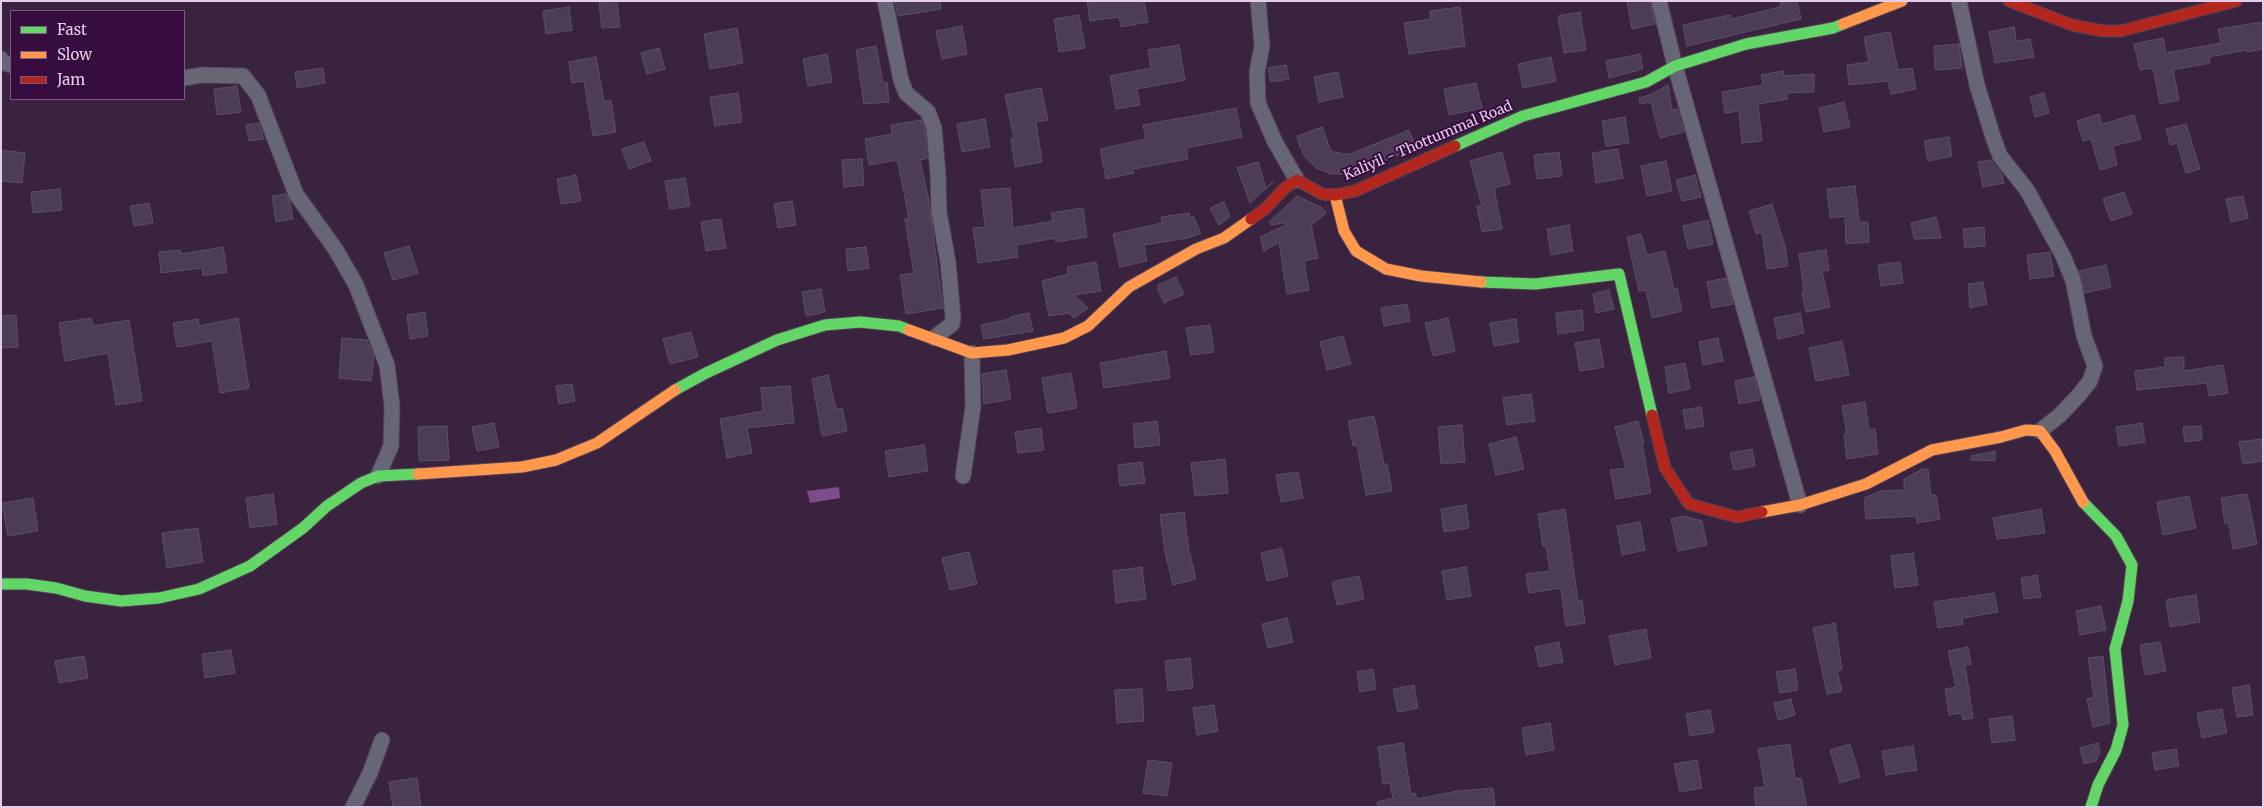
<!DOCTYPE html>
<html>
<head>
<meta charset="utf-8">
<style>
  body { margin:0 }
  #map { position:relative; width:2264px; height:808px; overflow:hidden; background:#39233e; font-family:Merriweather,serif }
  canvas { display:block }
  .frame { position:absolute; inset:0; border:2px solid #e5ccea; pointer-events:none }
  .legend { position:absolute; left:10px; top:10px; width:175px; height:90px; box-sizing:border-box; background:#360d3e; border:1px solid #7c5983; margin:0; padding:6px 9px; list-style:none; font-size:15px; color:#e5ccea }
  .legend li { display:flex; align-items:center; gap:10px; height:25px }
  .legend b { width:25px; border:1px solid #7c5983 }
</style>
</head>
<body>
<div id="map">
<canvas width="2264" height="808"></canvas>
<div class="frame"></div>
<ul class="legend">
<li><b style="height:6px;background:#63d668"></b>Fast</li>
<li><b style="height:6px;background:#ff974d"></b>Slow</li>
<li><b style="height:6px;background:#b3261e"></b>Jam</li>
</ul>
</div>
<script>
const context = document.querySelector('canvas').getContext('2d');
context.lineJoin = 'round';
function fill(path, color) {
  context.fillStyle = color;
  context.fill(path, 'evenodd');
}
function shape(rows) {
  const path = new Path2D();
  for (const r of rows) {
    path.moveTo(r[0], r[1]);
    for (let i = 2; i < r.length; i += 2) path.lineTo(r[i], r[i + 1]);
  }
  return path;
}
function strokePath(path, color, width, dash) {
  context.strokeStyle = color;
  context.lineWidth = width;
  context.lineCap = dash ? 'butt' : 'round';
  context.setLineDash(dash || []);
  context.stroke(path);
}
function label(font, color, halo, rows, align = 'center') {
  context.font = font + ' Merriweather,serif';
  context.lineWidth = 4;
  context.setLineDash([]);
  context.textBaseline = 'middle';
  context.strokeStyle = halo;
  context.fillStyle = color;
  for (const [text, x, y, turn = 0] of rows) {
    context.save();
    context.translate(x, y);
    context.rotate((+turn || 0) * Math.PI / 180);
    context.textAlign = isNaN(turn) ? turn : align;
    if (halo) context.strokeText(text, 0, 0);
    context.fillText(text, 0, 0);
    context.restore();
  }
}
fill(shape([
  [839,487,840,498,810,503,807,491]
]), '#804b8a');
const building = shape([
  [617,1,620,27,602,28,599,2,617,1],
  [895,1,940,1,941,9,898,16,895,1],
  [1087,1,1144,1,1148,22,1121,27,1119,17,1090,21,1087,1],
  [1627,1,1650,1,1655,24,1632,29,1627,1],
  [1790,1,1797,1,1801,19,1687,46,1683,25,1730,15,1731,19,1781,7,1780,3,1790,1],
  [569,7,572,30,546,34,543,11,569,7],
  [1460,7,1465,46,1409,54,1404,23,1431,19,1430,11,1460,7],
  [1580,12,1586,50,1564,53,1558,16,1580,12],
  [1079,15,1085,48,1059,52,1054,19,1079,15],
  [2263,22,2263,49,2247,52,2246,50,2209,57,2210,63,2173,70,2179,100,2160,104,2153,68,2140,70,2134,44,2163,38,2166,53,2221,43,2218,29,2263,22],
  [962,26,967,54,942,59,936,31,962,26],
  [2014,27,2016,41,2030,39,2034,57,1995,63,1989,32,2014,27],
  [737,28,743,63,710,69,704,34,737,28],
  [1890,32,1898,70,1912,68,1916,89,1891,94,1888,81,1849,85,1847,65,1869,62,1864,37,1890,32],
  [1959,44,1962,68,1935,70,1934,46,1959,44],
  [1179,45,1185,80,1137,89,1140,105,1116,109,1110,76,1151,68,1148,50,1179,45],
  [876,46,883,83,887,82,889,102,864,104,856,50,876,46],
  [659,48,665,69,647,74,641,53,659,48],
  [827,54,832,82,808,86,803,59,827,54],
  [1640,54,1643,69,1609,78,1606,61,1640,54],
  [596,57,604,101,611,100,616,132,593,136,584,81,572,83,569,62,596,57],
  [1551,57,1556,81,1523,88,1518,64,1551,57],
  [1286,65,1289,79,1271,82,1268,68,1286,65],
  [323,68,325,83,297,88,295,72,323,68],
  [1783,71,1784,76,1814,74,1814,92,1787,93,1788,99,1758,104,1762,141,1742,143,1739,111,1725,113,1722,92,1763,85,1761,75,1783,71],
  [1338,72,1343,97,1319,102,1314,77,1338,72],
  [1476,83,1482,108,1449,115,1444,89,1476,83],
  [1668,85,1672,110,1677,109,1684,132,1660,138,1651,102,1640,104,1639,98,1652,94,1668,85],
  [237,86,241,112,217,115,214,89,237,86],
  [1041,88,1048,120,1036,122,1042,162,1015,167,1011,139,1014,138,1005,95,1041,88],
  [738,93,742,122,715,126,710,97,738,93],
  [2044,93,2049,113,2035,117,2030,97,2044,93],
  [1844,102,1850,127,1824,132,1819,108,1844,102],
  [1236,108,1242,137,1186,148,1188,159,1133,169,1134,173,1106,179,1100,149,1146,139,1143,125,1236,108],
  [2099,114,2102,124,2134,115,2141,139,2113,146,2117,165,2100,170,2091,139,2083,141,2077,121,2099,114],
  [1625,117,1629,143,1606,146,1602,121,1625,117],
  [985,119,990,147,962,152,957,124,985,119],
  [921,120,925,130,927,158,920,160,928,196,943,308,906,314,900,275,914,273,905,219,909,218,898,163,897,160,869,165,865,139,892,134,891,125,921,120],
  [259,123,264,139,249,141,246,125,259,123],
  [2186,124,2200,169,2186,173,2177,143,2170,145,2166,129,2186,124],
  [1322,127,1331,151,1343,154,1350,154,1409,130,1416,148,1352,174,1331,174,1316,168,1306,158,1300,147,1297,136,1322,127],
  [1949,137,1952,156,1928,161,1924,141,1949,137],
  [644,142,651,161,629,169,622,149,644,142],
  [1618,149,1623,178,1596,183,1592,153,1618,149],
  [1,150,25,153,22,183,1,181,1,150],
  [1502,152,1510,184,1494,188,1502,229,1482,232,1477,206,1482,206,1470,161,1502,152],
  [1559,152,1562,176,1537,179,1534,155,1559,152],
  [862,159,864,185,844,187,842,160,862,159],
  [1991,160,2002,174,2004,183,1983,187,1978,162,1991,160],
  [1666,161,1672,191,1647,196,1641,166,1666,161],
  [1258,162,1266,188,1274,181,1250,203,1237,168,1258,162],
  [576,175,581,201,561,204,557,179,576,175],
  [1695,175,1701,197,1682,201,1676,180,1695,175],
  [685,178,690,206,670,209,665,181,685,178],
  [1855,186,1859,222,1868,222,1869,242,1846,244,1845,216,1830,218,1827,189,1855,186],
  [1010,188,1013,228,1053,221,1051,213,1083,208,1087,237,1056,242,1055,238,1016,245,1018,257,978,263,973,228,985,227,981,190,1010,188],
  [60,189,62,210,33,213,31,192,60,189],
  [2124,192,2132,214,2111,221,2103,199,2124,192],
  [286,194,290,202,293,219,276,222,272,196,286,194],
  [1297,196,1321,207,1326,213,1311,225,1318,258,1304,261,1309,290,1287,294,1279,242,1264,251,1260,237,1286,225,1285,223,1271,225,1269,222,1297,196],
  [2243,196,2248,218,2231,222,2226,199,2243,196],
  [792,201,796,225,778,228,774,204,792,201],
  [1224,202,1230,217,1219,225,1210,208,1224,202],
  [149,203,153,223,134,226,130,206,149,203],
  [1772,204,1785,246,1788,266,1767,269,1762,232,1756,234,1749,211,1772,204],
  [1189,213,1190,217,1193,216,1201,233,1188,238,1144,245,1147,261,1120,267,1113,234,1162,223,1161,217,1189,213],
  [1936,217,1941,238,1914,239,1911,223,1936,217],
  [721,219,726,248,706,251,701,222,721,219],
  [1708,220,1713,244,1688,249,1683,226,1708,220],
  [1569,225,1573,251,1551,255,1547,229,1569,225],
  [1984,227,1985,246,1965,248,1963,229,1984,227],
  [1641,234,1647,255,1665,251,1674,289,1677,288,1682,311,1652,318,1646,290,1639,291,1627,237,1641,234],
  [409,246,418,273,393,280,384,253,409,246],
  [223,247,227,272,203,276,202,268,161,273,159,252,180,250,181,254,223,247],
  [866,247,869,268,848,271,846,249,866,247],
  [1826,250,1829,270,1822,271,1830,307,1806,312,1802,292,1804,291,1799,254,1826,250],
  [2050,252,2054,276,2030,279,2027,255,2050,252],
  [1096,262,1101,291,1074,295,1088,308,1074,318,1069,313,1049,316,1042,281,1068,274,1067,267,1096,262],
  [1900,262,1903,283,1881,286,1878,265,1900,262],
  [2106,265,2111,287,2085,293,2079,271,2106,265],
  [1176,277,1184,294,1164,303,1158,290,1158,285,1176,277],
  [1726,278,1733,304,1712,308,1707,282,1726,278],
  [1983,282,1987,304,1970,308,1968,284,1983,282],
  [821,289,825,312,806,316,802,292,821,289],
  [1609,290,1614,309,1596,313,1593,294,1609,290],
  [1407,304,1410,321,1384,326,1381,308,1407,304],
  [1582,310,1584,330,1558,334,1556,313,1582,310],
  [425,312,428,336,410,339,407,315,425,312],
  [1029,313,1033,331,984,339,981,325,1010,319,1010,317,1029,313],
  [1800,313,1804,333,1778,339,1774,318,1800,313],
  [16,315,18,347,1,348,1,316,16,315],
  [91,318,93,326,129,320,142,401,116,405,108,353,65,361,59,323,91,318],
  [238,318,249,388,220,393,212,341,177,347,173,323,198,319,199,326,238,318],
  [1448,318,1455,351,1433,356,1425,323,1448,318],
  [1516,319,1519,342,1494,346,1490,323,1516,319],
  [1210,325,1214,352,1191,355,1186,328,1210,325],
  [691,332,698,357,670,364,663,339,691,332],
  [1343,336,1351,364,1327,370,1320,342,1343,336],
  [342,338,367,340,374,357,371,381,339,378,342,338],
  [1718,338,1723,361,1703,365,1699,342,1718,338],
  [1599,339,1604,367,1580,371,1575,343,1599,339],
  [1842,341,1849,375,1816,381,1809,348,1842,341],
  [1166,351,1170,378,1104,388,1100,363,1166,351],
  [2184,357,2184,371,2223,365,2228,393,2209,396,2207,383,2137,390,2135,371,2165,367,2165,358,2184,357],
  [1685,363,1690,389,1669,393,1665,367,1685,363],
  [1006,370,1011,399,984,404,982,374,1006,370],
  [1071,373,1077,408,1048,413,1042,378,1071,373],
  [828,375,836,409,842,408,847,431,822,436,812,379,828,375],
  [1754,377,1760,400,1739,404,1735,381,1754,377],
  [572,384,575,401,559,404,556,386,572,384],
  [790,386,794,423,747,428,752,453,727,458,720,419,763,411,761,388,790,386],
  [1531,394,1535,421,1507,425,1503,398,1531,394],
  [1865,402,1869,430,1875,429,1878,454,1847,459,1844,434,1847,433,1842,406,1865,402],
  [1701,407,1704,426,1686,429,1683,410,1701,407],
  [1374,416,1384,464,1387,464,1392,491,1366,495,1357,445,1353,446,1348,421,1374,416],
  [1157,421,1160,445,1135,448,1133,424,1157,421],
  [1638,421,1644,443,1642,443,1651,493,1616,499,1610,470,1626,468,1615,427,1638,421],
  [494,423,499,447,477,451,472,427,494,423],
  [2142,423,2145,442,2119,446,2116,427,2142,423],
  [1462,425,1465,462,1441,464,1438,427,1462,425],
  [447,426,449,460,419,461,418,427,447,426],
  [2201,426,2202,440,2185,442,2183,427,2201,426],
  [1041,428,1044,450,1018,453,1015,432,1041,428],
  [1516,437,1524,469,1496,475,1489,444,1516,437],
  [2261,439,2263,461,2243,464,2239,442,2261,439],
  [924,445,928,471,889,477,885,451,924,445],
  [1752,449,1755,466,1734,470,1730,453,1752,449],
  [1995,451,1995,461,1971,460,1971,456,1995,451],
  [1225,459,1228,493,1195,496,1191,463,1225,459],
  [1142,462,1145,483,1120,486,1118,465,1142,462],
  [1923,469,1928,469,1931,495,1936,495,1940,519,1917,523,1916,516,1866,519,1864,498,1881,491,1904,490,1904,479,1923,469],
  [1298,472,1303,498,1281,502,1276,475,1298,472],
  [273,494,277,524,250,528,246,498,273,494],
  [2247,494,2257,544,2233,549,2229,523,2225,523,2221,498,2247,494],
  [2189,496,2196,528,2163,535,2157,502,2189,496],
  [33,498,38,531,8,536,2,503,33,498],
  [1466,505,1469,528,1444,532,1441,509,1466,505],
  [1565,509,1578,601,1582,600,1585,623,1566,626,1561,588,1529,593,1526,574,1550,571,1546,546,1543,546,1538,514,1565,509],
  [2041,509,2045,533,1997,539,1993,518,2041,509],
  [1184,512,1189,550,1196,579,1173,585,1165,552,1160,515,1184,512],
  [1684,516,1702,521,1707,545,1678,551,1671,519,1684,516],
  [1640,522,1645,550,1622,555,1617,526,1640,522],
  [198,528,203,562,167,568,162,533,198,528],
  [1282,548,1288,576,1267,581,1261,553,1282,548],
  [969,552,977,584,950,590,942,558,969,552],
  [1913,553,1918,585,1895,588,1891,556,1913,553],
  [1142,567,1146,599,1116,603,1113,571,1142,567],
  [1466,567,1471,596,1447,600,1442,571,1466,567],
  [2037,575,2041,597,2024,599,2021,578,2037,575],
  [1359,576,1364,599,1337,605,1332,582,1359,576],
  [1994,593,1998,612,1962,618,1963,624,1938,628,1934,602,1994,593],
  [2196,595,2200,622,2170,627,2166,600,2196,595],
  [2101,606,2106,630,2080,635,2076,611,2101,606],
  [1287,618,1293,642,1268,648,1262,624,1287,618],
  [1835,623,1842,670,1837,670,1842,691,1827,694,1813,628,1835,623],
  [1646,629,1651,658,1615,665,1609,636,1646,629],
  [1559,642,1563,662,1539,667,1535,647,1559,642],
  [2160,642,2166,671,2145,675,2140,645,2160,642],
  [1968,647,1971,664,1965,665,1973,718,1963,720,1961,713,1949,715,1945,689,1956,687,1948,651,1968,647],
  [231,650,235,673,205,678,202,654,231,650],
  [84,656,88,678,59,683,55,661,84,656],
  [2103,656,2110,723,2093,727,2087,699,2094,697,2088,658,2103,656],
  [1190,658,1193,688,1168,691,1165,661,1190,658],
  [1373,669,1376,689,1360,692,1357,672,1373,669],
  [1795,669,1798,690,1780,693,1776,672,1795,669],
  [1414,685,1418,708,1398,712,1393,689,1414,685],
  [2249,685,2253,715,2237,717,2232,688,2249,685],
  [1142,689,1144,721,1117,723,1115,690,1142,689],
  [1791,699,1795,715,1778,720,1774,703,1791,699],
  [1214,705,1218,731,1197,735,1193,708,1214,705],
  [2222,709,2227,733,2202,738,2197,713,2222,709],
  [1710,710,1714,732,1690,736,1686,714,1710,710],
  [2012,716,2015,740,1992,743,1989,719,2012,716],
  [1550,723,1554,750,1526,755,1522,728,1550,723],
  [1403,743,1411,794,1415,793,1417,799,1457,791,1493,788,1495,807,1378,807,1377,802,1393,798,1390,783,1383,784,1378,747,1403,743],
  [2098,743,2100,752,2096,761,2084,764,2080,748,2098,743],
  [1790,744,1795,779,1801,778,1807,807,1756,807,1754,788,1765,787,1758,749,1790,744],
  [1850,744,1860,777,1840,783,1830,750,1850,744],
  [1913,746,1917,770,1886,775,1882,751,1913,746],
  [2176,749,2179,766,2155,770,2152,753,2176,749],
  [1148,760,1172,763,1167,796,1143,793,1148,760],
  [1697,760,1702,788,1680,792,1674,764,1697,760],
  [417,778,421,807,393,807,389,782,417,778]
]);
fill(building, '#4c3c56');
strokePath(building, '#5d4f67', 1);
const street = shape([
  [885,1,901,80,906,93,928,112,934,128,938,174,939,212,948,262,953,317,952,324,934,338],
  [1258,1,1262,46,1257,72,1258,103,1275,142,1297,180],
  [1659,1,1675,66,1800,505],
  [1959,1,1977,85,1993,137,2000,156,2027,190,2063,256,2073,280,2084,336,2095,366,2090,381,2079,395,2060,415,2040,431],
  [1,59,4,63,11,65],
  [184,78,202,75,243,76,258,95,296,194,336,250,356,285,387,365,392,406,391,446,378,476],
  [963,476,973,407,972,353],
  [353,807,370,773,382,740]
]);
const fast = shape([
  [1455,146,1523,116,1646,82,1675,66,1746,44,1833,28,1843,24],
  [1481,282,1535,284,1619,274,1652,415],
  [675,390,706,373,777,340,825,325,860,322,899,326,909,330],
  [2083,502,2116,536,2132,565,2128,601,2115,649,2123,725,2116,750,2098,785,2091,807],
  [1,584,27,584,56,588,85,596,121,601,159,598,199,589,250,566,303,528,327,506,361,483,378,476,418,474]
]);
const slow = shape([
  [1843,24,1902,1],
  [1335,195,1344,231,1356,251,1386,269,1421,276,1481,282],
  [909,330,972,353,1008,350,1064,338,1088,326,1129,287,1196,249,1224,238,1251,219],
  [418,474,522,467,556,460,597,443,675,390],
  [1762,512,1800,505,1866,484,1932,450,2001,437,2026,430,2040,431,2055,451,2083,502]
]);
const jam = shape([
  [2009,1,2072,25,2103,31,2121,31,2236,1],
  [1251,219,1265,209,1286,187,1297,180,1322,194,1335,195,1355,191,1455,146],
  [1652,415,1665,468,1689,504,1737,517,1762,512]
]);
strokePath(street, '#534157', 17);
strokePath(fast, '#534157', 13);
strokePath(slow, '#534157', 13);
strokePath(jam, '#534157', 13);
strokePath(street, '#676675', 15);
strokePath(fast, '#63d668', 11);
strokePath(slow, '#ff974d', 11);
strokePath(jam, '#b3261e', 11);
label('14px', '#e5ccea', '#360d3e', [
  ["Kaliyil - Thottummal Road",1428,141,-23]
]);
</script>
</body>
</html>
